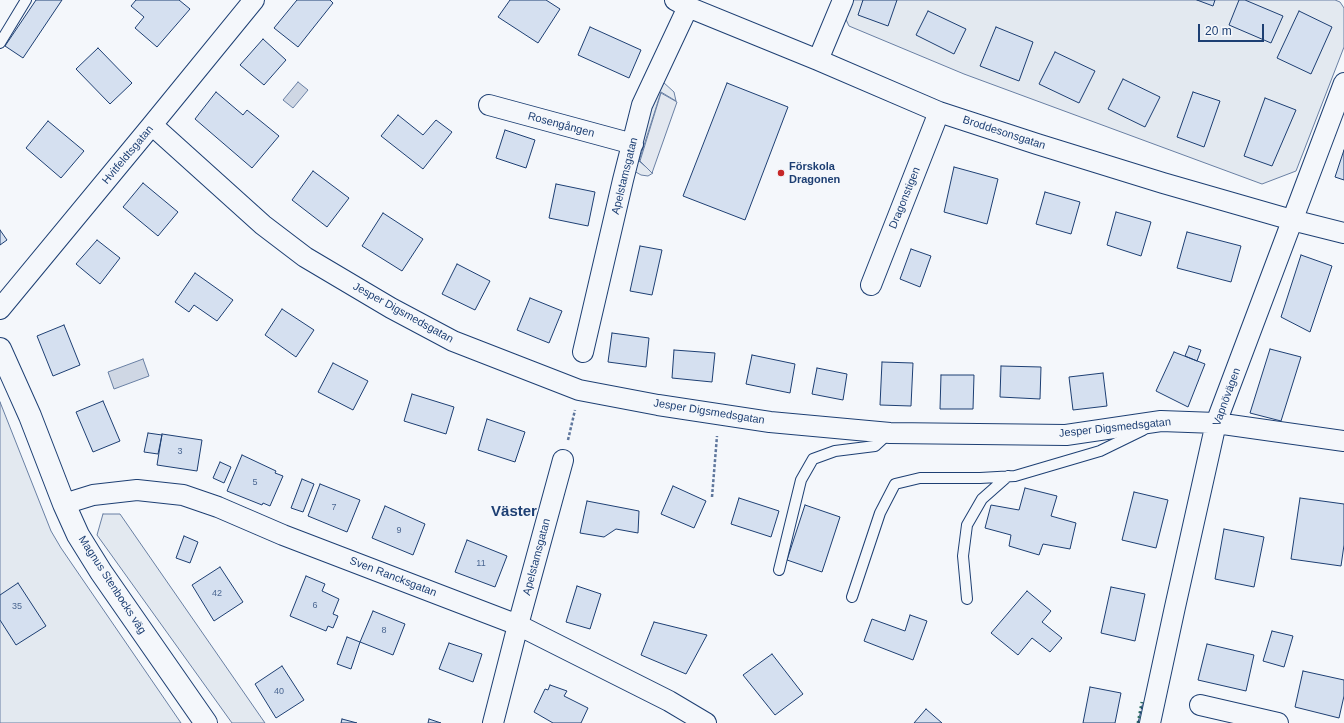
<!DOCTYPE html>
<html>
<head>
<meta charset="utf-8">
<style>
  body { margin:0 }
  #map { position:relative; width:1344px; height:723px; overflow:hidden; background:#f4f7fb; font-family:Helvetica,sans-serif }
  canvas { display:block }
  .scale { position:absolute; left:1198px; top:24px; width:66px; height:18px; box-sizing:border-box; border:2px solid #1d3f73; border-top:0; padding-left:5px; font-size:12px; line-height:14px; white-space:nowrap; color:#1d3f73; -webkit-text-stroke:3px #f4f7fb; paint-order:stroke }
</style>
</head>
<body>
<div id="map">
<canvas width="1344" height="723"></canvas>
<div class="scale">20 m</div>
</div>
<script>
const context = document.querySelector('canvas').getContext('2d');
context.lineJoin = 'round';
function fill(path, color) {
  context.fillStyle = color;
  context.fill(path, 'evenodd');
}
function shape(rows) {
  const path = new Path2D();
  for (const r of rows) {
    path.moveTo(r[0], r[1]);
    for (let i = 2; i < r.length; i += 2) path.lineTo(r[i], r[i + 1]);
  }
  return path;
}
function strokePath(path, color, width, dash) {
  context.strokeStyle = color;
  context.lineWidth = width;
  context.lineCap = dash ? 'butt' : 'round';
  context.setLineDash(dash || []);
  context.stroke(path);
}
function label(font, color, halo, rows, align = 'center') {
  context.font = font + ' Helvetica,sans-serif';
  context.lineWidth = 3;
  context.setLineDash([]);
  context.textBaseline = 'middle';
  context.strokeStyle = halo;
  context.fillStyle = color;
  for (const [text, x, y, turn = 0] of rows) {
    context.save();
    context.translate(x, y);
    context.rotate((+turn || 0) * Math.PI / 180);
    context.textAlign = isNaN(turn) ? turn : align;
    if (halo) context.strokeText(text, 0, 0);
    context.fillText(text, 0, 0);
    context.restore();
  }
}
const green = shape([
  [847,0,1335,0,1340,2,1344,8,1344,47,1296,171,1262,184,964,74,849,26,842,11,847,0],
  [663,82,674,92,676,101,661,92,639,161,653,173,648,176,641,175,634,171,656,83,663,82],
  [0,402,51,531,61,548,181,723,0,723,0,402],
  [103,514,120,514,265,723,232,723,97,535,103,514]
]);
fill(green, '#e3e9f0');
strokePath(green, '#687fa3', 1);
const parking = shape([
  [661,93,677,102,652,173,640,161,661,93]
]);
fill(parking, '#e3e8f0');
strokePath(parking, '#687fa3', 1);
const water = shape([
  [298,82,308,90,293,108,283,100,298,82],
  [143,359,149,376,114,389,108,372,143,359]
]);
fill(water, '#cfd7e4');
strokePath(water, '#687fa3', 1);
const building = shape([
  [36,0,62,0,23,58,5,46,36,0],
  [136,0,179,0,190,9,157,47,135,28,144,17,131,6,136,0],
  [297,0,330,0,333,3,298,47,274,28,297,0],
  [510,0,546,0,560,9,538,43,498,17,510,0],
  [863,0,897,0,888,26,858,15,863,0],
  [1197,0,1215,0,1213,6,1197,0],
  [1239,0,1245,0,1283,16,1271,43,1229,25,1239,0],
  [928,11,966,29,954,54,916,35,928,11],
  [1299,11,1332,27,1311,74,1277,58,1299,11],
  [590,27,641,50,629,78,578,55,590,27],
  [996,27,1033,42,1019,81,980,66,996,27],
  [263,39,286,60,264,85,240,65,263,39],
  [98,48,132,83,110,104,76,69,98,48],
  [1055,52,1095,71,1079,103,1039,84,1055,52],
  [1123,79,1160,97,1145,127,1108,109,1123,79],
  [727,83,788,107,745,220,683,196,727,83],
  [216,92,243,115,247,110,279,136,252,168,195,119,216,92],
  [1193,92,1220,101,1204,147,1177,137,1193,92],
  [1265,98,1296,110,1272,166,1244,156,1265,98],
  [398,115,423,135,436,120,452,132,423,169,381,136,398,115],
  [48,121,84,151,61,178,26,148,48,121],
  [505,130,535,140,526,168,496,158,505,130],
  [1344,150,1344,180,1335,177,1344,150],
  [954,167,998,179,987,224,944,212,954,167],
  [313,171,349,198,327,227,292,200,313,171],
  [143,183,178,212,158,236,123,207,143,183],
  [556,184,595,192,588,226,549,218,556,184],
  [1045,192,1080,202,1071,234,1036,224,1045,192],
  [1116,212,1151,222,1141,256,1107,245,1116,212],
  [383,213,423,239,402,271,362,246,383,213],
  [0,230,7,240,0,245,0,230],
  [1187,232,1241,246,1231,282,1177,268,1187,232],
  [97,240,120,258,100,284,76,264,97,240],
  [640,246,662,250,652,295,630,291,640,246],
  [911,249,931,256,920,287,900,279,911,249],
  [1301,255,1332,266,1310,332,1281,317,1301,255],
  [457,264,490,281,475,310,442,294,457,264],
  [195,273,233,300,217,321,194,305,189,312,175,302,195,273],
  [530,298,562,311,549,343,517,330,530,298],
  [282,309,314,330,296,357,265,335,282,309],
  [64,325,80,365,53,376,37,336,64,325],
  [612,333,649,338,646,367,608,362,612,333],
  [1189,346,1201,350,1197,361,1185,356,1189,346],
  [1270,349,1301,357,1281,421,1250,413,1270,349],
  [674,350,715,353,712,382,672,378,674,350],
  [1174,352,1205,364,1188,407,1156,391,1174,352],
  [752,355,795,364,790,393,746,384,752,355],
  [882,362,913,363,911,406,880,405,882,362],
  [333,363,368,381,353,410,318,392,333,363],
  [1001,366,1041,367,1040,399,1000,397,1001,366],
  [817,368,847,374,843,400,812,394,817,368],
  [1103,373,1107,406,1073,410,1069,377,1103,373],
  [941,375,974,375,973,409,940,409,941,375],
  [412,394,454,407,446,434,404,421,412,394],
  [103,401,120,441,93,452,76,412,103,401],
  [487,419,525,432,515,462,478,450,487,419],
  [148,433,162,435,158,454,144,452,148,433],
  [162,434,202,440,197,471,157,465,162,434],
  [242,455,276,471,275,473,283,476,270,506,263,503,262,505,227,491,242,455],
  [220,462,231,467,224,483,213,478,220,462],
  [302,479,314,484,303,512,291,508,302,479],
  [320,484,360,500,347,532,308,516,320,484],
  [673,486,706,501,694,528,661,514,673,486],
  [1025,488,1057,496,1051,516,1076,523,1070,549,1043,544,1039,555,1009,546,1011,535,985,528,991,505,1019,510,1025,488],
  [1134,492,1168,500,1156,548,1122,540,1134,492],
  [739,498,779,511,771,537,731,524,739,498],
  [1300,498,1344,504,1344,545,1341,566,1291,559,1300,498],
  [587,501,639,511,638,533,616,529,604,537,580,533,587,501],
  [805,505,840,517,822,572,787,560,805,505],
  [385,506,425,524,413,555,372,538,385,506],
  [1224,529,1264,537,1254,587,1215,579,1224,529],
  [184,536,198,542,190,563,176,558,184,536],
  [467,540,507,556,495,587,455,572,467,540],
  [220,567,243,602,214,621,192,585,220,567],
  [306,576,325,584,322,591,339,599,333,614,338,616,333,628,328,626,326,631,290,616,306,576],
  [18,583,46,626,16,645,0,620,0,595,18,583],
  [577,586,601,594,590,629,566,622,577,586],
  [1111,587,1145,594,1135,641,1101,633,1111,587],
  [1027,591,1051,611,1042,622,1062,638,1050,652,1032,638,1018,655,991,633,1027,591],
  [373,611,405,624,393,655,360,642,373,611],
  [910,615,927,621,913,660,864,641,872,619,905,631,910,615],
  [654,622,707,635,686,674,641,655,654,622],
  [1272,631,1293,636,1284,667,1263,661,1272,631],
  [347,637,360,642,351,669,337,664,347,637],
  [449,643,482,654,473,682,439,669,449,643],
  [1207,644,1254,655,1246,691,1198,680,1207,644],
  [772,654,803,694,775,715,743,675,772,654],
  [282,666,304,700,276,718,255,684,282,666],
  [1303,671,1344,680,1344,696,1339,718,1295,707,1303,671],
  [550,685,567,691,564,696,588,708,581,723,553,723,534,712,545,689,548,690,550,685],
  [1090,687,1121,693,1115,723,1083,723,1090,687],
  [926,709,942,723,914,723,926,709],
  [342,719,357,723,341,723,342,719],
  [429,719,441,723,428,723,429,719]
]);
fill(building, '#d5e0f0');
strokePath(building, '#1d3f73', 1);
const lane = shape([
  [0,43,26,0],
  [779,570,801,480,813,459,835,451,875,446,888,434],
  [852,597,880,513,895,484,920,478,980,478,1015,476,1100,451,1143,430],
  [967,599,963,556,967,525,982,499,1008,476]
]);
const street = shape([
  [675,0,688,7,818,60,939,112,1037,144,1163,183,1292,220,1344,233],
  [818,60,843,0],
  [489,105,633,144],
  [152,125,263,225,305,257,391,308,453,341,579,390,658,405,770,422,890,433,1066,435,1161,421,1216,423,1344,441],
  [871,285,939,112],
  [0,309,152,125,254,0],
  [583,352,623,180,642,105,688,7],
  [64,504,93,495,137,490,183,495,218,507,283,535,518,625,669,701,706,723],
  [1200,705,1278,723],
  [493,723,518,625,563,460],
  [1150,723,1175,607,1216,423,1344,83]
]);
const secondary = shape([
  [0,349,30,416,64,504,78,535,101,572,206,723]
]);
strokePath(lane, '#1d3f73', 12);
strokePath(street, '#1d3f73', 22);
strokePath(secondary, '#1d3f73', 24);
strokePath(shape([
  [568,440,575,410],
  [712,497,717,436]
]), '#5e769c', 2.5, [3, 2]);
strokePath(lane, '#f4f7fb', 10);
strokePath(street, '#f4f7fb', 20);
strokePath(secondary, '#f4f7fb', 22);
strokePath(shape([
  [1138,723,1142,702]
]), '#2c6c60', 3, [2, 3]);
strokePath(shape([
  [1138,723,1143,702]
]), '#1d3f73', 1, [5, 2]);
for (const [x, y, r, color] of [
  [781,173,4,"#c62828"]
]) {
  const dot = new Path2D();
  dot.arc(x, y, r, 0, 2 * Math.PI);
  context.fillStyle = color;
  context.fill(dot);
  strokePath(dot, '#f4f7fb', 1.5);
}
label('9px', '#4b6792', null, [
  ["3",180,452],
  ["5",255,483],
  ["7",334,508],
  ["9",399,531],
  ["11",481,564],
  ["42",217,594],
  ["6",315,606],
  ["35",17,607],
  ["8",384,631],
  ["40",279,692]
]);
label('11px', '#1d3f73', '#f4f7fb', [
  ["Rosengången",561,125,15],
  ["Broddesonsgatan",1004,133,18],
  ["Hvitfeldtsgatan",128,155,-50],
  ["Apelstamsgatan",625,176,-76],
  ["Dragonstigen",905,198,-68],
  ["Jesper Digsmedsgatan",403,313,29],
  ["Vapnövägen",1227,397,-70],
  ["Jesper Digsmedsgatan",709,412,9],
  ["Jesper Digsmedsgatan",1115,428,-6],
  ["Apelstamsgatan",537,557,-75],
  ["Sven Rancksgatan",393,577,21],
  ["Magnus Stenbocks väg",112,585,57]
]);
label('bold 11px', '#1d3f73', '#f4f7fb', [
  ["Förskola",789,167],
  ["Dragonen",789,180]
], 'left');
label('bold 15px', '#1d3f73', '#f4f7fb', [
  ["Väster",514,512]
]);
</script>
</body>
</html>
